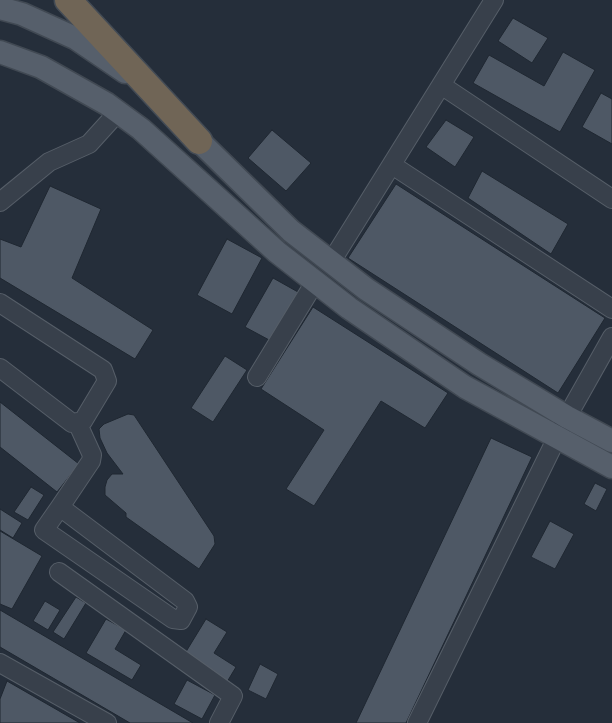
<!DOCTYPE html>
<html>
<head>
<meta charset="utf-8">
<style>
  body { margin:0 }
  canvas { display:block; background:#252e3a }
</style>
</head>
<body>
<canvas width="612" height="723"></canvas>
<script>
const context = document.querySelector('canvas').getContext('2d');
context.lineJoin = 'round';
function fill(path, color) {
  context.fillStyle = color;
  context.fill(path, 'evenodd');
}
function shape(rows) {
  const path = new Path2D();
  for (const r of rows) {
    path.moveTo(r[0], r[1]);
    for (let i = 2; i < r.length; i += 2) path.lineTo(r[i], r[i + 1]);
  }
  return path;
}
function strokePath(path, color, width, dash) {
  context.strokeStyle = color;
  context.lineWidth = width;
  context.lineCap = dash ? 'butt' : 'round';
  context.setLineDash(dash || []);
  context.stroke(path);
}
const building = shape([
  [513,18,548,38,532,63,498,41,513,18],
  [563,52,595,70,560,132,473,83,489,55,544,86,563,52],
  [601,93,612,99,612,144,582,127,601,93],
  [446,120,474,137,455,167,426,147,446,120],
  [272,130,311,163,286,191,248,158,272,130],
  [482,171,568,224,551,254,468,198,482,171],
  [396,184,605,318,558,393,348,258,396,184],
  [50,186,101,209,72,278,153,330,135,359,0,278,0,239,21,247,50,186],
  [227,239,262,258,232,314,197,295,227,239],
  [273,278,298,292,271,341,245,327,273,278],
  [313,307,448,393,425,428,381,401,314,506,286,489,324,430,261,389,313,307],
  [225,356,247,370,213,422,191,408,225,356],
  [0,402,79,464,57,492,0,447,0,402],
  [128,414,134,415,214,536,215,544,199,569,126,517,126,513,105,495,105,487,107,480,112,474,123,474,107,453,100,438,99,429,104,424,128,414],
  [491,438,532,457,406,723,356,723,491,438],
  [595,483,607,489,596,511,584,504,595,483],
  [31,487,44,495,28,520,14,512,31,487],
  [0,509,22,523,13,538,0,530,0,509],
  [550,521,574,534,555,569,531,557,550,521],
  [0,531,42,556,12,609,0,604,0,531],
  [76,597,86,603,64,639,53,632,76,597],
  [45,601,60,610,48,630,33,621,45,601],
  [0,610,193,723,130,723,0,647,0,610],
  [106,619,126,630,115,649,141,665,132,680,86,653,106,619],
  [206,619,227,632,214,653,236,667,227,682,184,655,206,619],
  [260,664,278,674,266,699,248,690,260,664],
  [187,680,215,695,202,719,174,704,187,680],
  [7,681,80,723,0,723,0,699,7,681]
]);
fill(building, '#4e5865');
strokePath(building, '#1f2731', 1);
const minor = shape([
  [441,85,612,199],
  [392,165,612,309],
  [0,202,49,162,89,144,118,112],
  [331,262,494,0],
  [0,303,103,370,107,381,83,421,72,423,0,368],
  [257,377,315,282],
  [60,507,185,601,188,607,181,620,173,619,44,530,60,507,91,461,92,455,77,422],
  [59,572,233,696,219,723],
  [0,663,107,723],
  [417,723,567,417,612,337]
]);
const major = shape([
  [0,8,22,14,75,38,125,72],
  [0,52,41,67,107,104,141,129,277,252,349,308,465,387,612,467],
  [187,129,291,231,366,289,479,364,567,417,612,441]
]);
const highway = shape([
  [68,0,199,141]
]);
strokePath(minor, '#565e68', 20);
strokePath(major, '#414953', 25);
strokePath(highway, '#434b55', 29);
strokePath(minor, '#38404b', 18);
strokePath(major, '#565f6b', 22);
strokePath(highway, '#706556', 26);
</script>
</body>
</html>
